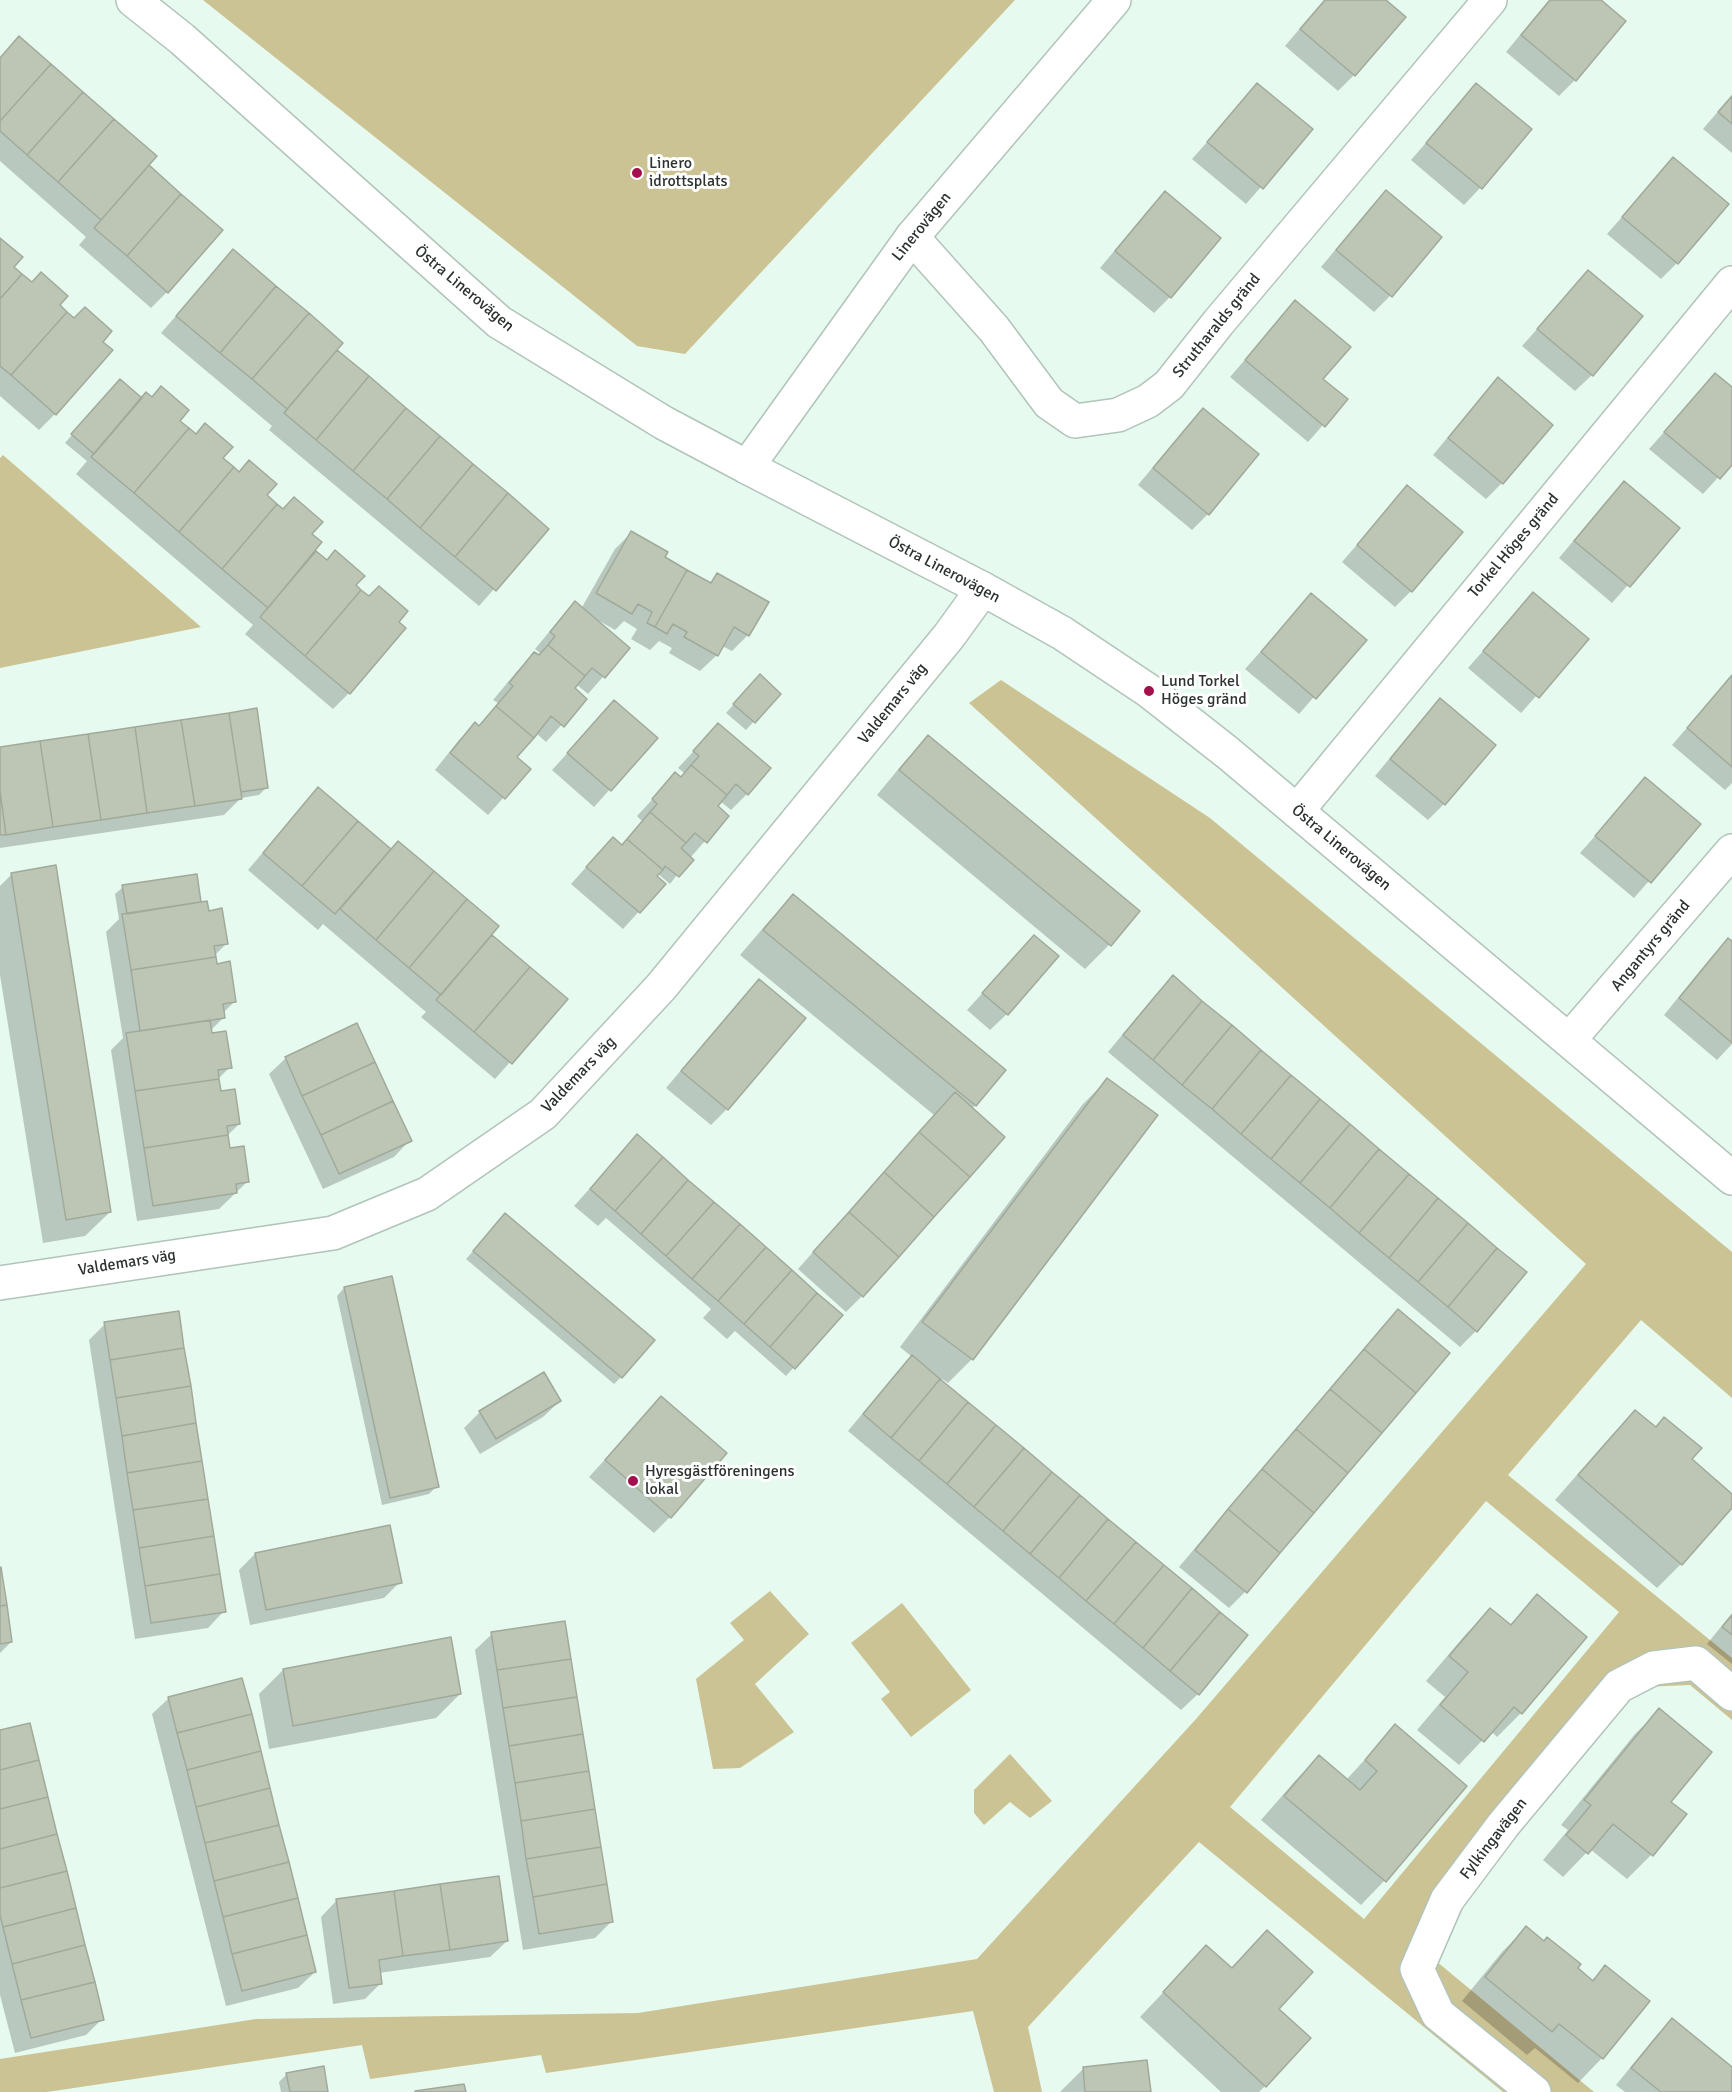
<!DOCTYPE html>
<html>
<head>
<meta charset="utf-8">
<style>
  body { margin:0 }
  canvas { display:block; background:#e6faef }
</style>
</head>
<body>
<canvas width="1732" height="2092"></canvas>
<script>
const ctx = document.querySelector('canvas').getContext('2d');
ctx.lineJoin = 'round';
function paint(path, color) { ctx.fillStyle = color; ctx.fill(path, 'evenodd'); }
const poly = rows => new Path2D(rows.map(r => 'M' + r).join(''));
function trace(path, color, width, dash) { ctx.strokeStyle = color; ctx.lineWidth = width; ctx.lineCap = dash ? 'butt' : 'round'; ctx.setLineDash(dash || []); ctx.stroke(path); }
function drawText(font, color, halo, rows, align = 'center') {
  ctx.font = font + ' Signika,sans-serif'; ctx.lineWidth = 6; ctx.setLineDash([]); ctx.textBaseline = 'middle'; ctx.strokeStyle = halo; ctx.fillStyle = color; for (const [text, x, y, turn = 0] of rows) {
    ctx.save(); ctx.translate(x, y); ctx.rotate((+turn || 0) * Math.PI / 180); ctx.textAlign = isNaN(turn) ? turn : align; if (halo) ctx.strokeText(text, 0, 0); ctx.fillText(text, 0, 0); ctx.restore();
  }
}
paint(poly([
  [203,0,1015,0,685,354,637,346],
  [3,455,201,627,0,668,0,458],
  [1001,680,1210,818,1732,1252,1732,1398,1641,1320,1508,1475,1732,1658,1732,1720,1690,1685,1641,1687,1465,1892,1436,1961,1594,2092,1503,2092,1199,1842,1028,2027,1042,2092,994,2092,973,2011,546,2073,541,2055,370,2079,362,2045,47,2092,0,2092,0,2059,256,2019,638,2013,977,1959,1196,1719,1586,1264,969,703],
  [1486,1501,1619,1612,1364,1919,1230,1807],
  [770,1591,809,1634,755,1684,794,1732,740,1768,713,1769,696,1679,744,1640,730,1623],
  [902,1603,971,1690,911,1737,881,1699,890,1692,851,1643],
  [1010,1754,1052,1801,1030,1818,1010,1802,984,1825,974,1813,974,1790]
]), '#ccc394');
paint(poly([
  [1324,0,1384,0,1354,75,1338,91,1285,46],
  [1549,0,1599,0,1575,80,1559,96,1506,52],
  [19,38,147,166,167,292,151,308,79,245,86,237,0,161,0,58],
  [1258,85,1311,130,1246,204,1192,159],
  [1476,85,1529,129,1480,188,1464,205,1411,160],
  [1732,95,1732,153,1703,129],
  [1673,159,1677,263,1661,279,1607,234],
  [1386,192,1390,296,1374,312,1321,267,1370,208],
  [1165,193,1219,238,1170,297,1154,313,1100,268,1149,209],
  [0,240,12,267,58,305,55,414,39,430,0,396],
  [233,251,335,350,547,529,479,606,269,430,272,426,161,333],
  [1588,272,1641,316,1592,375,1575,391,1522,346],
  [1295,302,1321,379,1346,399,1308,442,1230,377],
  [1715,375,1732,389,1732,462,1703,494,1649,449],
  [1498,379,1502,483,1486,499,1433,455,1482,396],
  [112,388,142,399,151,398,161,388,178,421,310,535,314,551,354,585,349,693,333,709,245,634,253,625,76,474,87,461,65,443],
  [1203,410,1208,514,1192,530,1138,485,1187,426],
  [1624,483,1678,528,1612,603,1559,558,1608,499],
  [1407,487,1411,591,1395,607,1342,562],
  [631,533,662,557,709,584,718,575,748,635,732,651,722,646,717,655,700,671,669,653,672,648,659,641,650,650,631,639,637,629,624,621,615,630,596,619,596,620,628,648,588,694,576,684,573,688,585,699,546,742,536,733,515,758,529,769,488,815,435,770,459,740,475,724,478,727,498,703,493,700,518,670,535,654,537,656,540,653,535,649,559,620,576,604,581,609,615,549],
  [1533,594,1587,639,1521,713,1468,668],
  [1311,595,1364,640,1299,714,1245,669],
  [1732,676,1732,783,1725,790,1672,745],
  [752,684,779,694,746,730,726,713],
  [1440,700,1444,804,1428,820,1375,776,1424,717],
  [614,702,656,738,594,807,552,770],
  [255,710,267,787,259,795,241,798,224,815,0,848,0,749],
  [718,725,747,794,731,810,720,801,716,806,727,816,690,858,670,884,657,873,655,876,664,884,623,929,571,884,597,855,621,847,642,821,637,816,676,774,680,778,684,773,678,768],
  [929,737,1137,912,1109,945,1085,969,877,795,905,761],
  [1646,779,1699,824,1634,898,1580,853],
  [318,790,566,999,495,1079,421,1017,426,1012,323,924,318,930,248,870,302,806],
  [12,874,110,1212,85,1236,43,1243,0,975,0,886],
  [123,887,200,903,226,944,214,956,216,966,235,1001,223,1013,224,1017,210,1031,230,1067,218,1079,220,1093,239,1124,227,1136,229,1149,247,1182,219,1209,137,1221,111,1050,123,1038,106,932,119,919,115,894],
  [794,897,975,1105,862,1296,846,1312,798,1269,934,1115,740,955,769,921],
  [1034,937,1007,1014,990,1030,967,1010],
  [1729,940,1732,943,1732,1044,1717,1060,1664,1015,1712,956],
  [1173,977,1476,1331,1460,1347,1108,1052,1156,994],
  [759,981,803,1018,727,1109,711,1125,666,1088,743,997],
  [286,1058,410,1140,394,1157,323,1189,269,1074],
  [1107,1080,1156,1116,972,1359,948,1383,942,1379,941,1381,1198,1694,1181,1710,848,1431,896,1373,912,1357,900,1347,1083,1104],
  [637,1136,841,1315,786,1376,735,1331,727,1339,703,1318,711,1309,606,1218,598,1226,574,1206],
  [498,1223,621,1377,614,1384,466,1259],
  [344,1288,437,1486,429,1494,382,1505,337,1296],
  [1398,1311,1448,1353,1245,1592,1229,1608,1179,1567,1382,1327],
  [105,1324,224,1611,208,1628,135,1639,89,1340],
  [661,1398,670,1517,654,1533,589,1477],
  [560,1401,543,1417,480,1454,464,1428,480,1412],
  [1635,1412,1732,1496,1732,1506,1681,1564,1657,1588,1555,1500,1611,1436],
  [255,1554,400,1582,384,1598,250,1625,239,1570],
  [0,1573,11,1642,0,1653],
  [1537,1597,1521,1713,1497,1737,1491,1731,1459,1765,1417,1730,1445,1697,1426,1681,1466,1634,1490,1610,1509,1626],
  [1732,1613,1732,1664,1707,1644],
  [492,1634,611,1922,595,1938,523,1950,475,1650],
  [283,1670,460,1694,436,1718,269,1749,259,1694],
  [169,1698,315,1972,298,1988,226,2006,152,1714],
  [1660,1710,1669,1802,1685,1814,1651,1855,1627,1879,1590,1849,1563,1877,1543,1860,1568,1830,1561,1825,1635,1734],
  [1395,1727,1385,1880,1361,1905,1261,1820,1295,1781,1319,1757,1346,1780],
  [0,1732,102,2019,86,2035,15,2053,0,1995],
  [337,1900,507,1941,490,1957,379,1973,381,1983,365,1999,333,2004,321,1917],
  [1526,1928,1591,1981,1605,1967,1648,2001,1602,2058,1578,2083,1535,2048,1527,2055,1462,2001,1502,1952],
  [1267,1932,1265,2086,1259,2092,1221,2092,1140,2017,1206,1947,1230,1969],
  [1672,2020,1732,2069,1732,2092,1625,2092,1616,2085,1656,2036],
  [1083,2069,1149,2092,1060,2092],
  [287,2074,327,2092,281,2092,279,2082]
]), '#0003');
const building = poly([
  [1325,0,1386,0,1406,17,1355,76,1300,29,1325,0],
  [1550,0,1601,0,1626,21,1576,81,1521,35,1550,0],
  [19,36,51,64,0,121,0,58,19,36],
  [51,64,83,92,27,155,0,131,0,121,51,64],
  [1257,83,1313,129,1263,189,1207,142,1257,83],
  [1476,83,1532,129,1482,189,1426,143,1476,83],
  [83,92,114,119,58,182,27,155,83,92],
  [1732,96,1732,124,1718,112,1732,96],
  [114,119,157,156,101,220,58,182,114,119],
  [1673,157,1729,204,1678,264,1622,217,1673,157],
  [149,165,181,194,127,256,94,228,149,165],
  [1386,190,1442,237,1392,297,1336,250,1386,190],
  [1165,191,1221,238,1171,298,1115,251,1165,191],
  [181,194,223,230,168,293,127,256,181,194],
  [0,238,23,257,14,267,22,274,0,299,0,238],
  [233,249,276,286,220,353,176,316,233,249],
  [1588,270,1643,316,1593,376,1537,329,1588,270],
  [41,272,68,296,60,305,67,312,11,375,0,366,0,299,22,274,32,282,41,272],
  [276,286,309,313,252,379,220,353,276,286],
  [1295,300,1351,347,1323,379,1348,399,1325,427,1245,360,1295,300],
  [85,307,112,331,103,342,113,350,56,415,11,375,67,312,74,318,85,307],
  [309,313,343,343,287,409,252,379,309,313],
  [337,350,369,376,316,440,284,413,337,350],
  [1715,373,1732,387,1732,465,1720,479,1664,432,1715,373],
  [369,376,406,408,353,471,316,440,369,376],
  [1498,377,1553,425,1503,484,1448,438,1498,377],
  [120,379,142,398,94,454,71,434,120,379],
  [161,386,189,410,180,421,189,428,134,493,91,457,146,392,152,397,161,386],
  [406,408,440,436,387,499,353,471,406,408],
  [1203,408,1259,454,1209,515,1153,468,1203,408],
  [205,423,233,447,223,458,234,467,179,532,134,493,189,428,196,434,205,423],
  [440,436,473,464,420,528,387,499,440,436],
  [249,460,277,484,267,495,277,504,222,569,179,532,234,467,239,472,249,460],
  [473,464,508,493,455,557,420,528,473,464],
  [1624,481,1680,528,1630,587,1574,541,1624,481],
  [1407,485,1463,532,1412,592,1357,545,1407,485],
  [508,493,549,529,496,591,455,557,508,493],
  [294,497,323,522,312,534,322,542,268,608,222,569,277,504,283,509,294,497],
  [631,531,668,552,665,557,687,570,655,627,647,623,652,612,638,604,632,614,596,593,631,531],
  [335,550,365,576,356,585,361,590,305,656,260,617,316,551,327,560,335,550],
  [687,570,711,583,717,573,769,602,749,636,734,627,718,656,684,637,687,632,673,624,667,634,655,627,687,570],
  [379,586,408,611,399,622,406,628,350,694,305,656,361,590,369,596,379,586],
  [1533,592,1589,639,1539,698,1483,651,1533,592],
  [1311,593,1367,640,1316,699,1261,652,1311,593],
  [575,601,630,648,605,678,592,668,585,676,548,645,555,636,550,632,575,601],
  [548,645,585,676,575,688,587,699,564,727,551,716,534,738,496,706,513,686,509,683,534,652,539,655,548,645],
  [760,674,781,694,755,723,733,704,760,674],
  [1732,675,1732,767,1687,728,1732,675],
  [1440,698,1496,745,1445,805,1390,759,1440,698],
  [614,700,658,738,611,791,567,753,614,700],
  [496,706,534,738,517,757,531,769,505,799,450,753,475,722,479,726,496,706],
  [257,708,268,788,241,792,229,713,257,708],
  [229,713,242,799,195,806,181,720,229,713],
  [181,720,195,806,147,813,135,727,181,720],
  [718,723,771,768,748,795,736,784,727,795,691,765,699,756,693,751,718,723],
  [135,727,147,813,101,820,88,734,135,727],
  [88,734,101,820,53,827,40,741,88,734],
  [928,735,1140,911,1111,946,899,770,928,735],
  [40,741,53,827,6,835,0,791,0,747,40,741],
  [691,765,727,795,718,806,729,816,707,843,695,833,686,843,650,812,657,804,652,799,675,772,681,777,691,765],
  [1645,777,1701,824,1651,883,1595,836,1645,777],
  [318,787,358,821,302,886,263,853,318,787],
  [0,791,6,835,0,835,0,791],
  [650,812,686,843,681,848,694,860,679,877,665,866,663,870,627,839,650,812],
  [358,821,391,849,335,914,302,886,358,821],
  [613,837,622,845,627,839,663,870,657,876,666,884,640,913,586,867,613,837],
  [398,841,434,871,376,940,340,909,398,841],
  [56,865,111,1212,66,1220,11,873,56,865],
  [434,871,467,899,409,968,376,940,434,871],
  [197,874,201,902,127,914,122,885,197,874],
  [793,894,1006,1070,976,1106,763,930,793,894],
  [467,899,499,926,441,995,409,968,467,899],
  [207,901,209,911,222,908,228,944,214,946,216,957,131,970,122,914,207,901],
  [492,935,530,967,474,1032,436,1000,492,935],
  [1034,935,1059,956,1008,1015,982,993,1034,935],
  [1728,938,1732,941,1732,1043,1679,998,1728,938],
  [216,957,217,964,230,961,236,1002,223,1004,225,1018,140,1031,131,970,216,957],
  [530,967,568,999,512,1064,474,1032,530,967],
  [1173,975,1202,1001,1153,1060,1123,1035,1173,975],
  [759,979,806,1018,728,1110,681,1071,759,979],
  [1202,1001,1232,1025,1182,1085,1153,1060,1202,1001],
  [210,1020,212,1033,226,1031,232,1068,218,1070,219,1079,135,1091,126,1033,210,1020],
  [357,1023,375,1062,302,1096,285,1057,357,1023],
  [1232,1025,1261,1050,1212,1109,1182,1085,1232,1025],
  [1261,1050,1291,1075,1241,1134,1212,1109,1261,1050],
  [375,1062,393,1101,321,1135,302,1096,375,1062],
  [1291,1075,1320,1099,1271,1159,1241,1134,1291,1075],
  [1107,1078,1158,1115,973,1360,922,1322,1107,1078],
  [219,1079,221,1091,235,1089,240,1124,227,1126,228,1135,144,1148,135,1091,219,1079],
  [955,1092,1005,1137,970,1177,919,1132,955,1092],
  [1320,1099,1350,1124,1300,1183,1271,1159,1320,1099],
  [393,1101,412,1141,339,1174,321,1135,393,1101],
  [1350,1124,1379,1149,1330,1208,1300,1183,1350,1124],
  [919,1132,970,1177,934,1217,884,1172,919,1132],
  [637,1134,663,1157,615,1211,590,1189,637,1134],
  [228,1135,230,1148,244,1146,249,1182,236,1184,237,1193,153,1206,144,1148,228,1135],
  [1379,1149,1409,1174,1359,1233,1330,1208,1379,1149],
  [663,1157,688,1180,641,1234,615,1211,663,1157],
  [884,1172,934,1217,899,1257,849,1212,884,1172],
  [1409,1174,1438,1198,1389,1258,1359,1233,1409,1174],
  [688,1180,714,1202,666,1256,641,1234,688,1180],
  [1438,1198,1468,1223,1418,1282,1389,1258,1438,1198],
  [714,1202,740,1224,692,1279,666,1256,714,1202],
  [849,1212,899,1257,863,1297,813,1252,849,1212],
  [505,1213,655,1340,622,1378,473,1251,505,1213],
  [1468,1223,1497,1248,1448,1307,1418,1282,1468,1223],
  [740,1224,766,1247,718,1301,692,1279,740,1224],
  [766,1247,792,1270,744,1324,718,1301,766,1247],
  [1497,1248,1527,1272,1477,1332,1448,1307,1497,1248],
  [792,1270,817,1293,770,1347,744,1324,792,1270],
  [392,1276,439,1487,390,1498,344,1287,392,1276],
  [817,1293,843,1315,795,1369,770,1347,817,1293],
  [1398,1309,1450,1353,1416,1393,1364,1349,1398,1309],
  [179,1311,184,1348,110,1360,104,1322,179,1311],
  [184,1348,191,1386,116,1398,110,1360,184,1348],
  [1364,1349,1416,1393,1382,1433,1330,1389,1364,1349],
  [912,1355,940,1379,891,1438,863,1414,912,1355],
  [544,1372,561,1401,496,1439,479,1411,544,1372],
  [940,1379,968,1402,919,1461,891,1438,940,1379],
  [191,1386,196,1423,122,1436,116,1398,191,1386],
  [1330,1389,1382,1433,1348,1473,1296,1429,1330,1389],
  [661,1396,727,1453,671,1518,605,1460,661,1396],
  [968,1402,996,1425,947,1484,919,1461,968,1402],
  [1635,1410,1656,1427,1664,1417,1702,1448,1692,1459,1732,1494,1732,1508,1682,1565,1578,1475,1635,1410],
  [196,1423,202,1461,127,1473,122,1436,196,1423],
  [996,1425,1024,1448,974,1507,947,1484,996,1425],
  [1296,1429,1348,1473,1314,1513,1262,1469,1296,1429],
  [1024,1448,1052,1472,1003,1531,974,1507,1024,1448],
  [202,1461,208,1499,133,1510,127,1473,202,1461],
  [1262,1469,1314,1513,1280,1553,1228,1509,1262,1469],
  [1052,1472,1080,1495,1030,1554,1003,1531,1052,1472],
  [1080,1495,1108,1519,1059,1578,1030,1554,1080,1495],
  [208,1499,214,1536,139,1548,133,1510,208,1499],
  [1228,1509,1280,1553,1247,1593,1195,1550,1228,1509],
  [1108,1519,1136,1542,1086,1601,1059,1578,1108,1519],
  [390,1525,402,1583,266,1610,255,1553,390,1525],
  [214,1536,220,1574,145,1586,139,1548,214,1536],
  [1136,1542,1164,1565,1114,1624,1086,1601,1136,1542],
  [1164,1565,1192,1588,1143,1648,1114,1624,1164,1565],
  [1,1567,7,1605,0,1606,0,1568,1,1567],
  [220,1574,226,1612,151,1623,145,1586,220,1574],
  [1192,1588,1220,1612,1170,1671,1143,1648,1192,1588],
  [1537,1594,1587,1637,1522,1714,1514,1707,1484,1742,1440,1705,1468,1672,1449,1656,1490,1608,1511,1625,1537,1594],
  [7,1605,12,1642,0,1644,0,1606,7,1605],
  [1220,1612,1248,1635,1199,1695,1170,1671,1220,1612],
  [1732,1615,1732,1635,1722,1627,1732,1615],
  [565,1621,571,1659,497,1670,491,1632,565,1621],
  [451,1637,461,1694,293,1726,283,1669,451,1637],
  [571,1659,577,1697,503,1708,497,1670,571,1659],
  [242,1678,252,1714,177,1733,168,1697,242,1678],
  [577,1697,583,1734,509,1746,503,1708,577,1697],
  [1659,1708,1712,1752,1671,1802,1687,1814,1653,1856,1613,1824,1588,1854,1566,1835,1591,1805,1584,1800,1659,1708],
  [252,1714,261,1751,187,1770,177,1733,252,1714],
  [30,1723,39,1760,0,1770,0,1730,30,1723],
  [1395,1724,1467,1786,1386,1882,1284,1796,1319,1755,1360,1790,1377,1771,1365,1760,1395,1724],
  [583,1734,589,1771,515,1783,509,1746,583,1734],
  [261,1751,270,1788,196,1807,187,1770,261,1751],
  [39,1760,48,1797,0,1809,0,1770,39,1760],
  [589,1771,595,1809,521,1821,515,1783,589,1771],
  [270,1788,279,1825,205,1843,196,1807,270,1788],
  [48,1797,57,1834,0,1849,0,1809,48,1797],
  [595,1809,601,1847,526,1859,521,1821,595,1809],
  [279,1825,289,1862,214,1881,205,1843,279,1825],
  [57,1834,67,1871,0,1888,0,1849,57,1834],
  [601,1847,607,1884,533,1897,526,1859,601,1847],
  [289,1862,298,1898,223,1917,214,1881,289,1862],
  [67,1871,76,1908,3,1927,0,1915,0,1888,67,1871],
  [499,1876,508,1941,450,1950,440,1884,499,1876],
  [440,1884,450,1950,403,1956,394,1891,440,1884],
  [607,1884,613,1922,539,1934,533,1897,607,1884],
  [394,1891,403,1956,379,1960,382,1984,349,1988,336,1899,394,1891],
  [298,1898,307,1935,232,1954,223,1917,298,1898],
  [76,1908,85,1945,12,1964,3,1927,76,1908],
  [1526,1926,1544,1941,1547,1937,1581,1964,1578,1968,1593,1981,1605,1965,1650,2001,1603,2059,1559,2024,1552,2032,1485,1977,1526,1926],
  [1267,1930,1313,1972,1279,2009,1311,2038,1266,2087,1163,1992,1206,1945,1232,1968,1267,1930],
  [307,1935,316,1972,242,1991,232,1954,307,1935],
  [85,1945,95,1982,21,2000,12,1964,85,1945],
  [95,1982,104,2020,31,2038,21,2000,95,1982],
  [1672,2018,1732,2067,1732,2092,1661,2092,1631,2068,1672,2018],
  [1147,2060,1151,2092,1085,2092,1083,2067,1147,2060],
  [324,2066,328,2092,290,2092,286,2073,324,2066],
  [464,2084,466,2092,416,2092,415,2091,464,2084]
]);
paint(building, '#bdc6b5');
trace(building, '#a1aa9a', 1.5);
const minor = poly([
  [133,0,182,39,499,322,664,423,747,467],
  [912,237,994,329,1049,403,1075,421,1118,415,1148,401,1169,385,1218,323,1490,0],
  [1297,811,1732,283],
  [1569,1040,1732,851],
  [0,1283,333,1233,427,1194,543,1114,661,987,949,636,983,589],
  [1534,2092,1438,2014,1417,1969,1447,1900,1504,1824,1619,1686,1654,1668,1696,1663,1732,1694]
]);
const tertiary = poly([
  [1114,0,912,237,747,467,983,589,1062,633,1149,691,1228,753,1732,1178]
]);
trace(minor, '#b1c4ba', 36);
trace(tertiary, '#b1c4ba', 36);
trace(minor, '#fff', 33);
trace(tertiary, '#fff', 33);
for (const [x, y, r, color] of [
  [637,173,6,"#a40f4e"],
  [1149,691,6,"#a40f4e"],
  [633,1481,6,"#a40f4e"]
]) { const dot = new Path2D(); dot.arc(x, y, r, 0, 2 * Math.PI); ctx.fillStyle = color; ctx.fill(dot); trace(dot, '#fff', 2); }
drawText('16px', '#2c332f', '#fff', [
  ["Linero",649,164],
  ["idrottsplats",649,182],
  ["Lund Torkel",1161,682],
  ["Höges gränd",1161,700],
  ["Hyresgästföreningens",645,1472],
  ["lokal",645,1490]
], 'left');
drawText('16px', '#2c332f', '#fff', [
  ["Linerovägen",922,227,-51],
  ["Östra Linerovägen",464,289,40],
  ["Strutharalds gränd",1217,326,-51],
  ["Torkel Höges gränd",1514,546,-50],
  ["Östra Linerovägen",944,570,28],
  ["Valdemars väg",893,704,-51],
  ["Östra Linerovägen",1341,848,40],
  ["Angantyrs gränd",1651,946,-50],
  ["Valdemars väg",579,1075,-46],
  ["Valdemars väg",127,1263,-9],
  ["Fylkingavägen",1494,1839,-52]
]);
</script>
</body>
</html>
